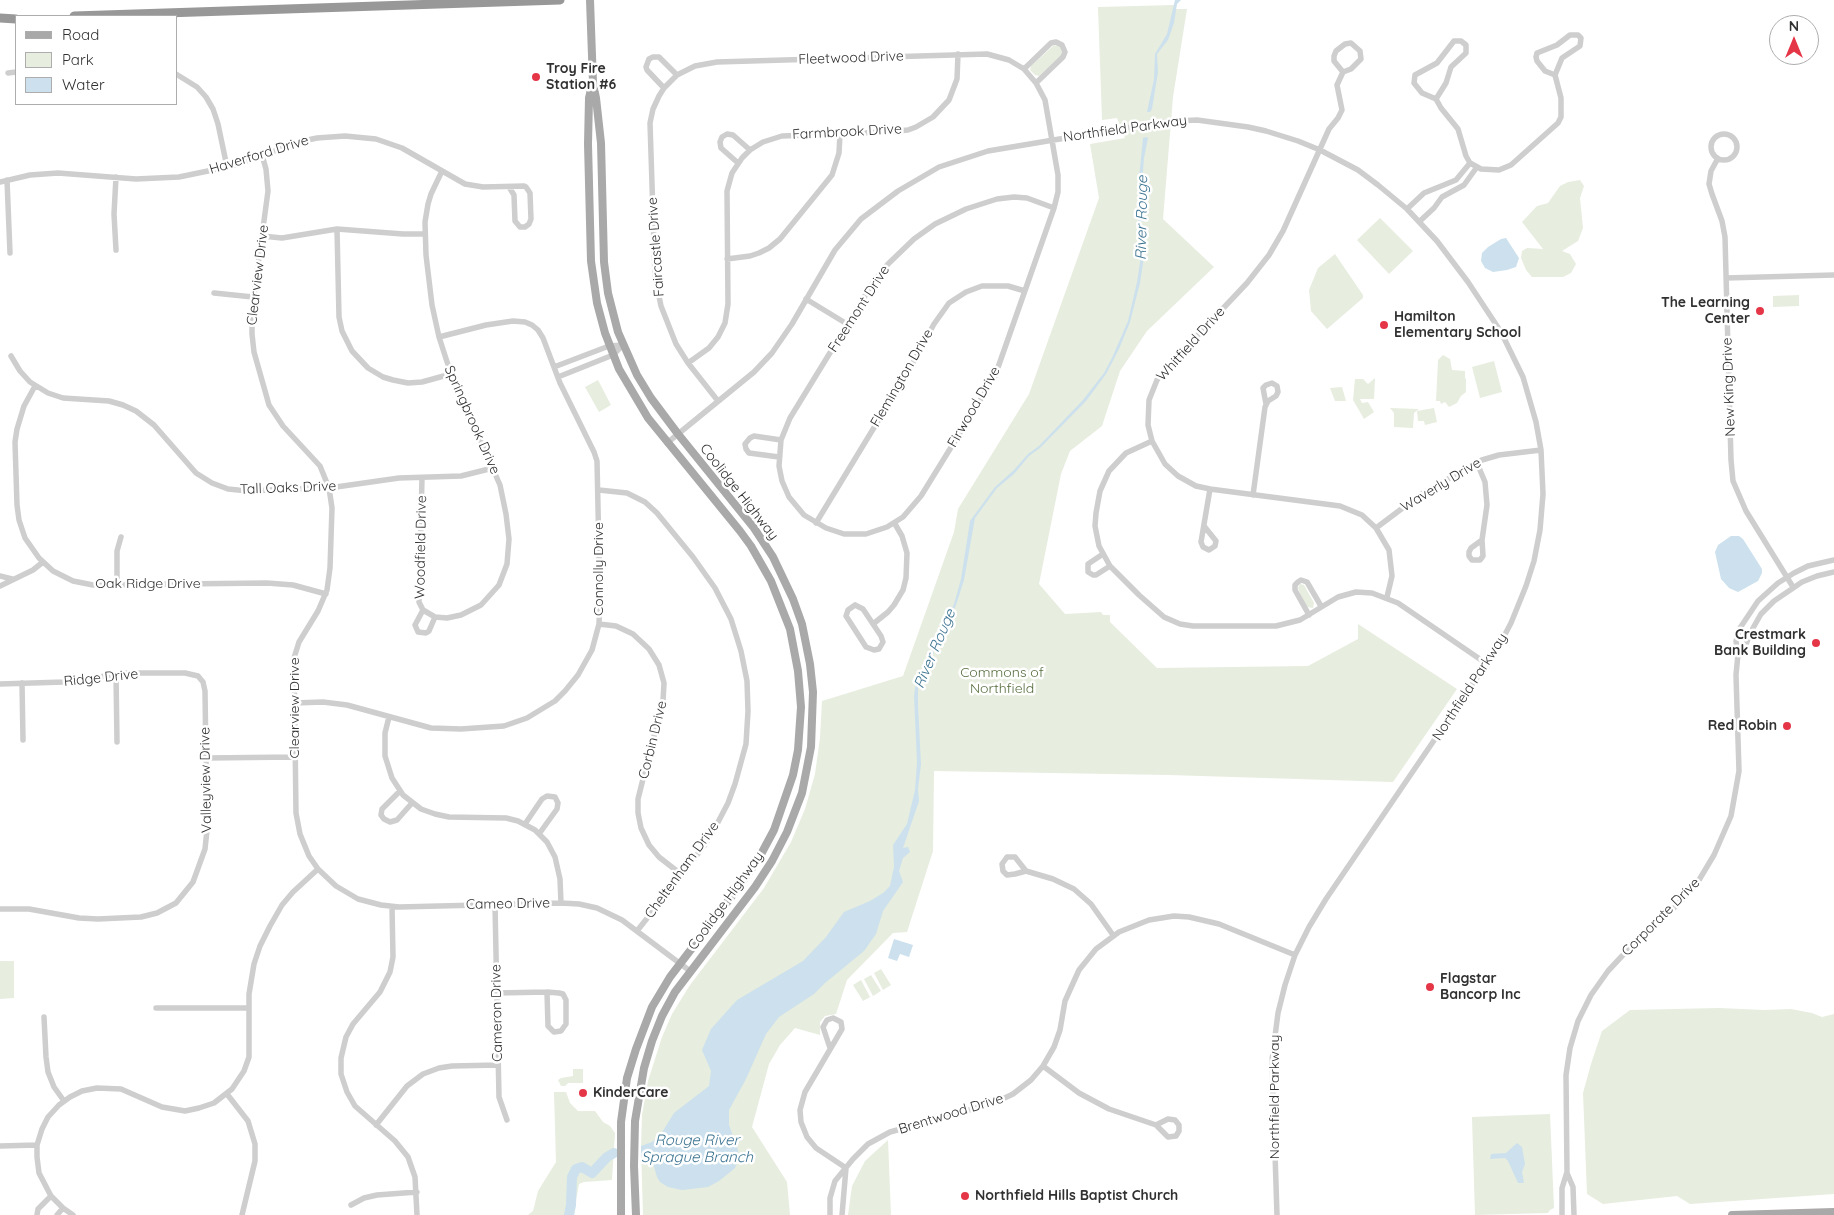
<!DOCTYPE html>
<html>
<head>
<meta charset="utf-8">
<style>
  body { margin:0 }
  #map { position:relative; width:1834px; height:1215px; overflow:hidden; background:#fff; font-family:Quicksand,sans-serif }
  canvas { display:block }
  .legend { position:absolute; left:15px; top:15px; width:162px; height:90px; box-sizing:border-box; background:#fff; border:1px solid #adadad; margin:0; padding:6px 9px; list-style:none; font-size:15px; color:#313131 }
  .legend li { display:flex; align-items:center; gap:10px; height:25px }
  .legend b { width:25px; border:1px solid #adadad }
  .north { position:absolute; left:1769px; top:15px; width:50px; height:50px; box-sizing:border-box; background:#fff; border:1px solid #adadad; border-radius:50%; rotate:0deg; font-size:14px; font-weight:700; line-height:20px; text-align:center; color:#313131 }
  .north::after { content:''; display:block; margin:auto; width:18px; height:22px; background:#e53648; clip-path:polygon(50% 0,100% 100%,50% 72%,0 100%) }
</style>
</head>
<body>
<div id="map">
<canvas width="1834" height="1215"></canvas>
<ul class="legend">
<li><b style="height:6px;background:#a9a9a9"></b>Road</li>
<li><b style="height:14px;background:#e7eddf"></b>Park</li>
<li><b style="height:14px;background:#cce1ed"></b>Water</li>
</ul>
<div class="north">N</div>
</div>
<script>
const ctx = document.querySelector('canvas').getContext('2d');
ctx.lineJoin = 'round';
function paint(path, color) { ctx.fillStyle = color; ctx.fill(path, 'evenodd'); }
const poly = rows => new Path2D(rows.map(r => 'M' + r).join(''));
function trace(path, color, width, dash) { ctx.strokeStyle = color; ctx.lineWidth = width; ctx.lineCap = dash ? 'butt' : 'round'; ctx.setLineDash(dash || []); ctx.stroke(path); }
function drawText(font, color, halo, rows, align = 'center') {
  ctx.font = font + ' Quicksand,sans-serif'; ctx.lineWidth = 5; ctx.setLineDash([]); ctx.textBaseline = 'middle'; ctx.strokeStyle = halo; ctx.fillStyle = color; for (const [text, x, y, turn = 0] of rows) {
    ctx.save(); ctx.translate(x, y); ctx.rotate((+turn || 0) * Math.PI / 180); ctx.textAlign = isNaN(turn) ? turn : align; if (halo) ctx.strokeText(text, 0, 0); ctx.fillText(text, 0, 0); ctx.restore();
  }
}
paint(poly([
  [1174,5,1174,9,1187,9,1173,97,1163,219,1214,267,1147,331,1120,371,1102,426,1070,451,1061,474,1039,584,1065,614,1101,612,1103,615,1110,615,1110,622,1157,668,1308,666,1358,639,1358,624,1457,689,1393,782,1169,775,934,771,933,851,907,932,893,933,847,980,836,1014,825,1016,820,1022,820,1035,795,1028,780,1045,769,1064,752,1127,787,1182,790,1215,643,1215,641,1148,642,1115,648,1081,662,1037,672,1014,690,985,764,888,791,842,805,809,815,774,820,738,822,701,903,676,954,532,958,509,1029,394,1099,198,1090,144,1125,138,1117,118,1102,120,1098,7],
  [1057,45,1061,47,1062,52,1061,56,1039,76,1035,75,1030,70,1031,66,1053,46],
  [1580,180,1584,186,1580,198,1583,228,1578,241,1562,251,1570,254,1576,264,1571,273,1563,277,1532,277,1526,270,1521,258,1522,251,1527,248,1543,249,1522,222,1537,206,1548,203,1560,186,1568,182],
  [1380,218,1413,251,1389,274,1357,240],
  [1335,254,1363,295,1363,298,1327,329,1311,311,1309,290,1318,268],
  [1799,295,1799,306,1773,307,1773,296],
  [1443,355,1450,359,1452,370,1465,371,1465,378,1466,379,1466,392,1461,396,1457,403,1449,407,1445,402,1441,404,1440,401,1436,401,1438,360],
  [1494,361,1502,392,1480,398,1472,367],
  [1375,378,1374,399,1360,399,1362,403,1368,402,1374,412,1364,419,1353,400,1355,379,1363,379,1368,384],
  [598,380,611,405,599,412,585,387],
  [1342,387,1346,401,1335,401,1330,388],
  [1390,408,1419,409,1414,413,1413,428,1394,427,1394,413],
  [1434,408,1437,422,1425,425,1424,421,1418,421,1417,411],
  [1300,584,1304,585,1314,603,1313,608,1307,607,1301,596,1298,588],
  [0,961,14,961,14,998,0,999],
  [881,969,891,985,883,990,874,973],
  [871,975,881,991,873,996,864,979],
  [861,980,870,997,863,1001,853,985],
  [1719,1008,1764,1010,1791,1009,1812,1013,1822,1017,1834,1014,1834,1194,1690,1204,1677,1196,1603,1204,1587,1194,1583,1093,1591,1064,1602,1031,1630,1010],
  [573,1069,583,1069,583,1083,568,1083,565,1086,561,1086,558,1080,561,1078,573,1076],
  [554,1092,566,1092,570,1103,578,1111,595,1111,603,1122,610,1126,615,1133,612,1180,584,1182,579,1184,573,1215,528,1215,533,1211,538,1191,556,1162],
  [1550,1114,1554,1208,1550,1210,1548,1213,1475,1215,1472,1117],
  [888,1140,891,1215,848,1215,852,1186,865,1161]
]), '#e7eddf');
paint(poly([
  [1175,0,1181,0,1177,4,1174,23,1168,40,1157,54,1158,72,1152,109,1150,112,1147,112,1154,79,1155,54,1167,34],
  [1146,137,1148,138,1144,158,1140,211,1145,250,1140,283,1130,322,1119,349,1106,374,1086,401,1040,448,1029,456,1014,474,997,488,975,518,964,580,956,605,921,680,918,689,918,705,921,764,918,789,919,801,903,848,908,847,910,852,903,858,899,871,903,882,883,911,876,934,864,951,825,983,814,994,779,1017,766,1034,746,1079,729,1110,729,1125,738,1150,739,1158,735,1168,719,1181,708,1187,682,1190,668,1187,660,1182,657,1177,652,1160,641,1156,641,1146,652,1142,661,1134,674,1113,709,1086,711,1071,702,1050,711,1029,737,1000,803,961,826,937,844,912,870,901,883,893,890,886,894,867,893,845,907,824,915,790,917,762,914,696,915,688,926,662,954,604,961,579,970,521,995,487,1014,470,1028,454,1039,446,1083,400,1104,373,1112,358,1128,321,1137,282,1142,250,1138,225,1138,188,1143,138],
  [1506,238,1519,258,1516,267,1507,270,1493,272,1485,268,1481,261,1482,253,1488,247,1501,239],
  [1731,536,1739,536,1743,539,1762,569,1762,573,1758,581,1738,592,1729,588,1721,579,1715,552,1718,545],
  [894,939,913,945,909,957,900,954,897,961,888,958],
  [1517,1143,1522,1147,1525,1164,1522,1172,1524,1183,1518,1183,1508,1161,1505,1158,1490,1159,1491,1154,1506,1153]
]), '#cce1ed');
trace(poly([
  [569,1215,571,1205,572,1177,576,1169,582,1167,592,1173,607,1157,614,1153]
]), '#cce1ed', 10);
trace(poly([
  [1024,69,1051,43,1056,42,1062,45,1065,52,1063,57,1036,83],
  [1343,72,1334,61,1334,56,1336,51,1345,44,1351,43,1360,51,1361,59,1351,69,1343,72,1337,85,1342,110,1338,118,1329,129,1283,231,1269,255,1247,283,1163,372,1157,380,1149,400,1148,425,1152,441,1165,464,1178,476,1196,486,1210,489,1340,506,1362,515,1376,528,1389,550,1392,576,1387,597],
  [8,73,16,72],
  [176,74,197,87,206,97,213,109,218,124,227,167],
  [664,88,647,70,646,67,649,59,653,57,659,57,677,75],
  [1436,99,1446,83,1451,67,1466,53,1466,45,1461,41,1454,41,1437,63,1415,75,1414,83,1422,93,1436,99,1441,108,1458,129,1466,156,1470,163,1481,169,1499,170,1511,165,1558,123,1561,117,1561,98,1555,75,1562,58,1580,46,1581,38,1578,35,1570,35,1557,45,1537,53,1536,57,1537,61,1545,71,1555,75],
  '1711 147a13 13 0 1 1 26 0a13 13 0 1 1-26 0Z',
  [262,155,266,169,268,191,252,310,252,334,254,352,269,405,283,426,320,466,329,488,332,508,330,568,327,590,318,611,299,642,294,658,296,813,300,834,309,856,318,869,336,886,358,899,381,905,399,907,561,903,579,904,597,908,622,920,690,971],
  [1717,160,1711,171,1709,184,1712,194,1722,221,1725,237,1731,460,1733,481,1746,511,1793,587],
  [738,163,721,148,720,142,722,137,727,134,733,135,750,150],
  [7,180,10,253],
  [0,182,30,175,58,173,136,179,179,177,232,166,303,141,317,138,345,136,376,139,402,148,465,184,483,187,524,186,526,187,530,193,531,219,529,224,525,227,520,227,515,221,514,195,509,187],
  [1407,209,1424,193,1456,180,1470,163],
  [1420,221,1434,208,1442,197,1464,185,1477,167],
  [337,229,339,317,342,331,352,351,368,368,383,377,393,380,408,383,422,382,451,374],
  [262,236,282,238,337,229,403,234,425,234],
  [116,250,114,214,116,177],
  [727,259,750,256,759,253,769,248,780,239,832,175,839,153,840,134],
  [1726,278,1834,275],
  [214,293,253,297],
  [806,299,847,324],
  [11,356,20,371,30,382,48,393,63,398,109,401,123,405,136,411,154,425,196,473,212,483,228,489,248,491,336,487,399,478,461,476,493,468],
  [688,363,709,348,718,337,725,323,728,304,727,191,732,173,742,158,750,150,763,142,782,136,887,132,908,130,916,127,933,117,949,100,957,79,958,54],
  [554,367,609,346,623,345],
  [558,377,613,355,623,345],
  [35,386,24,406,17,429,15,442,17,505,19,520,25,538,39,558,53,571,73,581,93,585,267,583,293,585,326,594],
  [718,401,688,363,676,344,661,306,655,276,650,123,653,109,659,96,664,88,677,75,695,66,717,62,987,54,1009,60,1024,69,1036,83,1045,100,1058,175,1058,192,1054,208,995,376,921,496,903,517,887,527,866,534,844,534,826,528,804,515,789,497,782,481,779,466,781,440,790,418,874,281,888,264,914,239,935,224,966,209,997,199,1014,197,1027,198,1054,208],
  [1152,441,1126,453,1109,471,1100,491,1096,513,1095,526,1099,546,1110,566,1139,595,1164,617,1180,624,1193,626,1276,626,1300,620,1338,597,1356,592,1372,593,1398,603,1487,664],
  [667,443,754,372,772,353,792,324,835,250,861,219,898,191,939,167,988,151,1161,122,1197,120,1248,127,1266,131,1298,141,1320,150,1358,170,1378,185,1407,209,1437,241,1468,282,1501,332,1523,377,1536,422,1541,450,1543,494,1540,530,1534,561,1526,586,1511,623,1501,642,1326,899,1309,927,1295,955,1285,985,1278,1013,1272,1060,1277,1215],
  [779,457,749,453,746,449,745,444,750,438,754,436,781,440],
  [1477,463,1485,482,1487,505,1482,540,1471,548,1469,552,1469,556,1472,560,1480,560,1483,556,1482,540],
  [422,478,419,602,423,610,435,617,447,618,461,615,481,605,499,585,507,564,509,539,506,514,500,485,451,374,439,337,432,305,426,255,425,222,428,204,431,194,442,171],
  [599,490,627,493,645,502,657,513,693,557,715,588,731,619,741,651,747,681,748,711,746,744,735,784,728,803,716,826,704,846,637,931],
  [1253,495,1265,407,1268,401,1276,396,1278,392,1277,386,1272,383,1266,385,1263,388,1266,404],
  [816,523,909,370,934,324,949,303,966,292,982,286,1008,286,1025,291],
  [1204,526,1216,541,1215,546,1209,550,1203,547,1201,542,1210,489],
  [1376,528,1420,495,1482,460,1499,455,1541,450],
  [1103,554,1088,564,1088,572,1093,575,1096,575,1110,566],
  [0,576,12,579],
  [117,585,117,551,121,537],
  [0,586,33,570,43,562],
  [855,605,863,609,881,636,883,642,879,649,874,650,866,647,848,619,846,616,848,610,855,605],
  [423,610,415,625,418,632,426,633,429,631,435,617],
  [1309,615,1295,590,1295,585,1298,582,1301,580,1307,582,1321,606],
  [599,624,616,626,633,634,649,649,659,665,664,683,663,701,642,783,638,799,638,813,641,828,649,845,659,857,682,875],
  [873,624,888,612,894,605,903,590,906,578,907,553,902,536,895,524],
  [1738,654,1746,644,1753,628,1761,614,1774,601,1802,582,1817,576,1834,572],
  [116,674,117,742],
  [22,683,23,740],
  [0,684,64,682,127,673,185,673,198,676,203,682,205,691,207,830,205,849,193,882,176,903,157,913,141,917,98,919,79,918,29,909,0,909],
  [294,703,323,702,347,705,431,728,461,729,504,726,527,718,555,701,565,691,578,675,592,650,599,624,600,600,597,461,594,452,560,383,543,338,538,330,532,325,525,322,513,321,486,325,439,337],
  [389,717,385,733,385,756,392,778,403,795,421,809,435,814,449,817,506,818,518,821,535,830,547,842,555,857,560,879,561,903],
  [206,758,295,757],
  [400,791,382,809,381,815,384,819,390,822,397,820,412,803],
  [525,824,542,799,547,796,555,797,558,803,557,809,539,834],
  [1026,871,1015,874,1007,875,1003,871,1002,864,1007,857,1015,857,1026,871,1053,879,1074,889,1091,904,1113,935],
  [495,905,499,1097,507,1120],
  [392,907,393,957,390,972,380,992,353,1024,346,1037,341,1058,341,1074,347,1092,355,1106,395,1141,408,1157,415,1177,417,1215],
  [547,992,559,993,563,994,566,1000,566,1024,561,1031,554,1032,548,1026,547,992],
  [497,993,547,992],
  [156,1008,249,1008],
  [44,1017,46,1057,48,1072,54,1087,64,1101],
  [830,1048,823,1027,827,1020,833,1018,841,1022,842,1029,805,1092,800,1110,801,1122,807,1137,816,1148,846,1168],
  [1043,1066,1079,1093,1109,1109,1156,1125,1168,1137,1176,1136,1179,1131,1179,1125,1175,1120,1168,1119,1156,1125],
  [227,1094,248,1121,255,1144,255,1161,242,1215],
  [376,1125,407,1086,423,1074,439,1068,452,1066,498,1065],
  [0,1146,37,1145],
  [1567,1173,1573,1187,1574,1215],
  [351,1205,364,1198,377,1195,417,1192],
  [37,1215,38,1209,51,1196],
  [57,1215,63,1208],
  [73,1215,63,1208,51,1196,39,1173,37,1157,37,1145,42,1129,48,1117,59,1105,70,1097,82,1091,97,1088,121,1089,162,1107,185,1111,199,1108,214,1103,232,1089,244,1071,249,1057,249,994,254,964,260,946,270,926,282,905,293,892,318,869],
  [830,1215,830,1198,835,1181,853,1159,868,1144,890,1132,994,1103,1013,1094,1031,1080,1043,1066,1054,1047,1060,1030,1065,1001,1079,970,1096,949,1119,932,1149,920,1174,916,1189,917,1219,924,1295,955],
  [842,1215,846,1168],
  [1562,1215,1562,1188,1567,1172,1566,1075,1570,1048,1578,1021,1591,995,1608,971,1622,956,1677,905,1696,885,1714,855,1731,816,1739,771,1736,675,1738,654,1736,641,1740,628,1758,601,1778,583,1794,573,1808,566,1834,560]
]), '#cecece', 5.5);
trace(poly([
  [590,0,593,83,596,98,601,143,604,262,608,293,618,332,637,375,651,398,678,434,754,528,773,557,793,599,802,624,810,664,813,692,811,747,802,793,787,832,772,861,755,887,675,992,662,1016,652,1041,644,1068,635,1121,634,1166,636,1215],
  [592,85,589,98,588,144,591,261,597,303,605,333,619,369,648,418,740,531,751,546,771,581,790,629,798,671,801,707,798,750,793,775,774,830,759,858,741,884,670,977,652,1007,636,1049,627,1078,621,1122,621,1215],
  [1732,1215,1834,1212]
]), '#a9a9a9', 8);
trace(poly([
  [74,16,560,0],
  [0,18,16,19]
]), '#989898', 9);
for (const [x, y, r, color] of [
  [536,77,5,"#e53648"],
  [1760,311,5,"#e53648"],
  [1384,325,5,"#e53648"],
  [1816,643,5,"#e53648"],
  [1787,726,5,"#e53648"],
  [1430,987,5,"#e53648"],
  [583,1093,5,"#e53648"],
  [965,1196,5,"#e53648"]
]) { const dot = new Path2D(); dot.arc(x, y, r, 0, 2 * Math.PI); ctx.fillStyle = color; ctx.fill(dot); trace(dot, '#fff', 2); }
drawText('14px', '#313131', '#fff', [
  ["Fleetwood Drive",851,58,-2],
  ["Northfield Parkway",1125,129,-8],
  ["Farmbrook Drive",847,132,-3],
  ["Haverford Drive",259,155,-17],
  ["Faircastle Drive",656,247,-94],
  ["Clearview Drive",258,275,-83],
  ["Freemont Drive",859,309,-57],
  ["Whitfield Drive",1191,344,-48],
  ["Flemington Drive",902,378,-60],
  ["New King Drive",1729,387,-92],
  ["Firwood Drive",974,407,-60],
  ["Springbrook Drive",472,420,66],
  ["Waverly Drive",1441,485,-31],
  ["Tall Oaks Drive",288,488,-2],
  ["Coolidge Highway",739,492,52],
  ["Woodfield Drive",421,547,-89],
  ["Connolly Drive",599,569,-90],
  ["Oak Ridge Drive",148,584],
  ["Ridge Drive",101,678,-6],
  ["Northfield Parkway",1470,687,-57],
  ["Clearview Drive",295,708,-90],
  ["Corbin Drive",653,740,-76],
  ["Valleyview Drive",206,780,-91],
  ["Cheltenham Drive",682,870,-54],
  ["Coolidge Highway",726,901,-54],
  ["Cameo Drive",508,904,-1],
  ["Corporate Drive",1661,917,-45],
  ["Cameron Drive",497,1013,-91],
  ["Northfield Parkway",1275,1097,-90],
  ["Brentwood Drive",951,1114,-17]
]);
drawText('bold 14px', '#313131', '#fff', [
  ["Troy Fire",546,69],
  ["Station #6",546,85],
  ["The Learning",1750,303,"right"],
  ["Center",1750,319,"right"],
  ["Hamilton",1394,317],
  ["Elementary School",1394,333],
  ["Crestmark",1806,635,"right"],
  ["Bank Building",1806,651,"right"],
  ["Red Robin",1777,726,"right"],
  ["Flagstar",1440,979],
  ["Bancorp Inc",1440,995],
  ["KinderCare",593,1093],
  ["Northfield Hills Baptist Church",975,1196]
], 'left');
drawText('14px', '#556d3e', '#fff', [
  ["Commons of",1002,673],
  ["Northfield",1002,689]
]);
drawText('italic 15px', '#3e7593', '#fff', [
  ["River Rouge",1142,218,-89],
  ["River Rouge",935,649,-67],
  ["Rouge River",697,1140],
  ["Sprague Branch",697,1157]
]);
</script>
</body>
</html>
